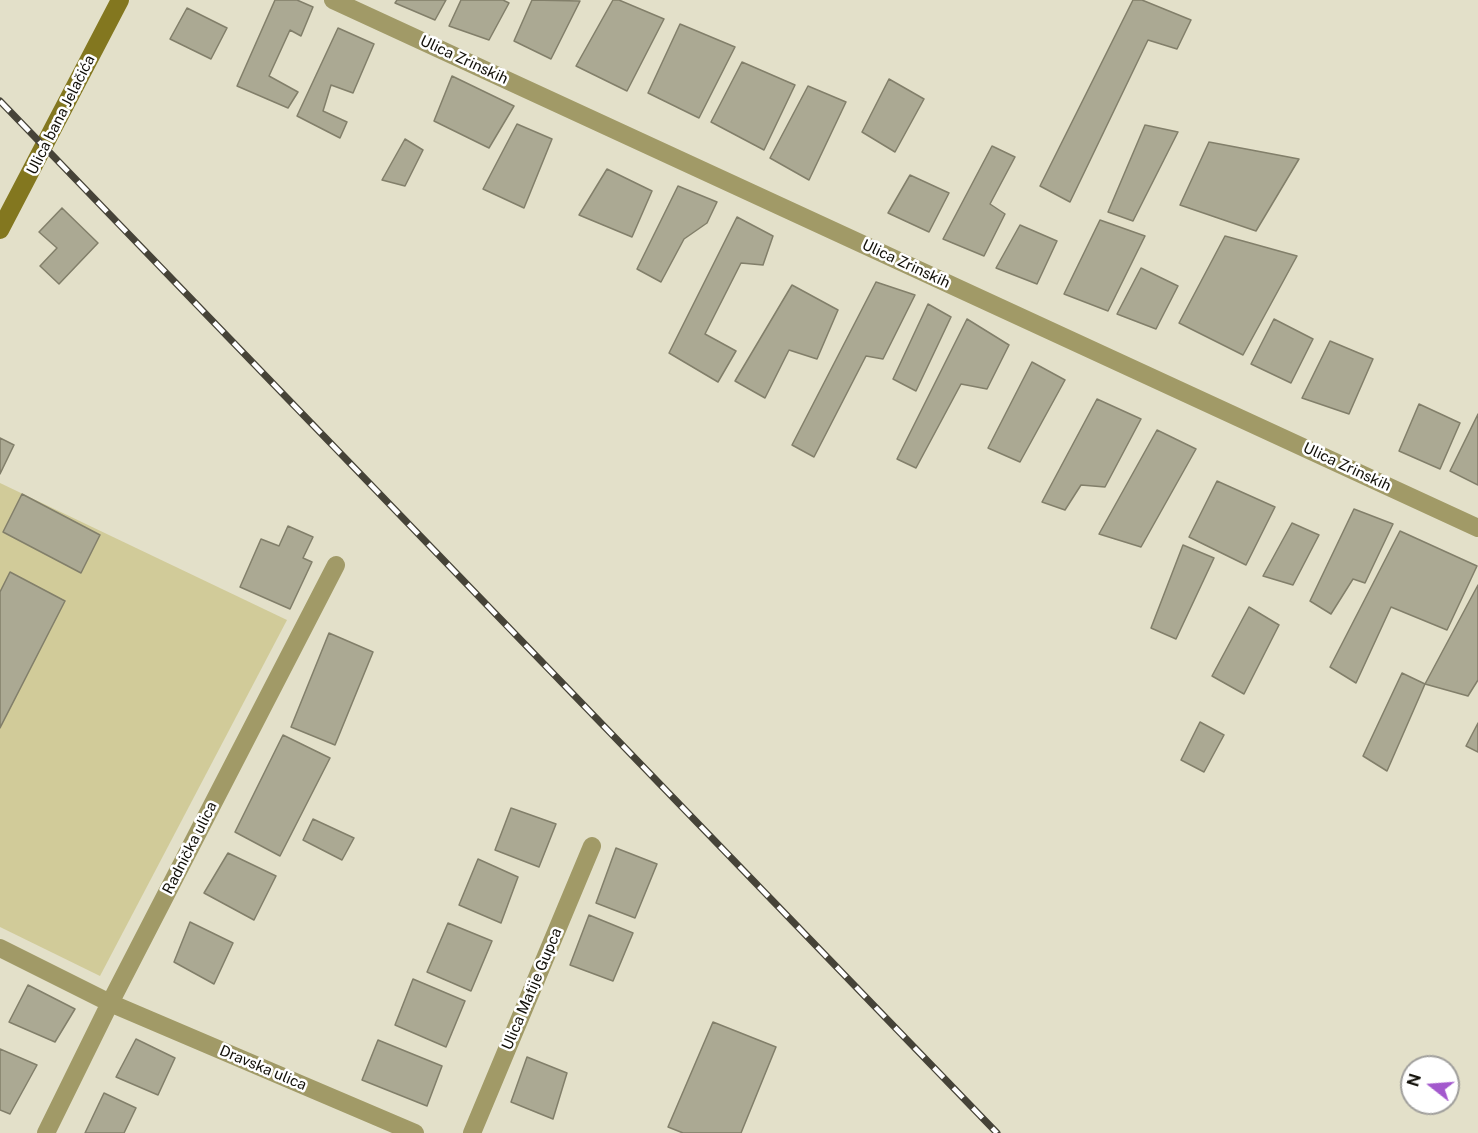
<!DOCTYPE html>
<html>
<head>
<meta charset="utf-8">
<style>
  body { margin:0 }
  #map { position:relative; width:1478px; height:1133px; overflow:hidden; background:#e3e0c9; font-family:"Public Sans",sans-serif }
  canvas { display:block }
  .north { position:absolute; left:1400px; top:1055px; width:60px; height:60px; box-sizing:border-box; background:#fff; border:2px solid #a09f9c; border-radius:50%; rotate:287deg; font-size:16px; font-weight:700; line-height:24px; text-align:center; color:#110f08 }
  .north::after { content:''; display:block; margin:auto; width:21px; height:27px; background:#a359cd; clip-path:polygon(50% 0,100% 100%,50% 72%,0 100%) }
</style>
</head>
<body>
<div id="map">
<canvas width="1478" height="1133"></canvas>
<div class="north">N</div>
</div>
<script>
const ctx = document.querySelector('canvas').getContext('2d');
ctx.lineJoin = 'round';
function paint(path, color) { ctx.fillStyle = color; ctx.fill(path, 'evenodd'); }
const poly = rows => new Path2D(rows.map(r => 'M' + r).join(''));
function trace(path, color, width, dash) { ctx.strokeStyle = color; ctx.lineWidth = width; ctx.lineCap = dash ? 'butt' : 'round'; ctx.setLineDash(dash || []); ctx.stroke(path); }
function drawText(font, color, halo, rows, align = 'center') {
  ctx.font = font + ' "Public Sans",sans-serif'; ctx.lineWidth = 5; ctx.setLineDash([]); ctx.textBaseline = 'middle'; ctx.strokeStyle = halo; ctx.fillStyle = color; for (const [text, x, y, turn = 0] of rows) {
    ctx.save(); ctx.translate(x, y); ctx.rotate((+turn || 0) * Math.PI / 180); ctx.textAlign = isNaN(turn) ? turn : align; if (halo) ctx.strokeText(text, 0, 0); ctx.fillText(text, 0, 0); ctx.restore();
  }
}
paint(poly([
  [0,483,287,620,100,976,0,927]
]), '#d1cb99');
const building = poly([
  [275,0,297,0,313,7,301,36,290,30,269,76,298,92,288,108,237,86,275,0],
  [397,0,446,0,435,20,395,3,397,0],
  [461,0,503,0,509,3,489,40,449,26,461,0],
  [532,0,580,1,551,59,514,41,532,0],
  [613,0,619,0,664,19,627,91,576,66,613,0],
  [1133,0,1142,0,1191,20,1177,49,1148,40,1070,202,1040,186,1133,0],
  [187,8,227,28,211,59,170,39,187,8],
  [680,24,735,47,699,118,648,93,680,24],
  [338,28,374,44,353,93,331,85,323,111,347,122,340,138,297,116,338,28],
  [742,62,795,85,764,150,711,122,742,62],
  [452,76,514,106,489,148,434,121,452,76],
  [889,79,924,99,895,152,862,132,889,79],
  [808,86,846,102,809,180,770,158,808,86],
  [517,124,552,139,524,208,483,189,517,124],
  [1145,125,1178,132,1133,221,1108,212,1145,125],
  [405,139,423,150,405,186,382,180,405,139],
  [1209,142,1299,159,1256,231,1180,205,1209,142],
  [992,146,1015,157,990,204,1005,214,984,256,943,239,992,146],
  [607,169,652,191,632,237,579,215,607,169],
  [910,175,949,193,929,232,888,213,910,175],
  [678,186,717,202,707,223,684,239,661,282,637,269,678,186],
  [62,208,98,243,59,284,40,266,57,248,39,232,62,208],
  [737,217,773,236,763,265,741,263,705,334,736,351,718,382,669,353,737,217],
  [1100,220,1145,236,1108,311,1064,294,1100,220],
  [1020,225,1057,241,1037,284,996,268,1020,225],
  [1225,236,1297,256,1243,355,1179,323,1225,236],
  [1141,268,1178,286,1156,329,1117,314,1141,268],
  [876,282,915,295,883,359,866,356,814,457,792,445,876,282],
  [792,285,838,310,817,359,789,350,765,398,735,381,792,285],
  [928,304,951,317,916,391,893,379,928,304],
  [967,319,1009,345,987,389,961,384,916,468,897,459,967,319],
  [1274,319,1313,339,1291,383,1251,364,1274,319],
  [1330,341,1373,359,1349,414,1302,398,1330,341],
  [1032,362,1065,380,1020,462,988,448,1032,362],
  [1097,399,1141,419,1105,487,1081,485,1065,510,1042,502,1097,399],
  [1419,404,1460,423,1440,469,1399,451,1419,404],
  [1478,414,1478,485,1450,471,1478,414],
  [1157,430,1196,449,1141,547,1099,534,1157,430],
  [0,438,14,445,0,474,0,438],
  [1217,481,1275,507,1246,565,1189,537,1217,481],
  [22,494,100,535,81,573,3,532,22,494],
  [1354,509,1393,524,1365,583,1353,579,1331,614,1310,601,1354,509],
  [1292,523,1319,535,1293,585,1263,576,1292,523],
  [288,526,313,537,303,558,312,562,290,609,240,587,261,539,279,546,288,526],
  [1400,531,1477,566,1447,630,1391,607,1356,683,1330,667,1400,531],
  [1183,545,1214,558,1176,639,1151,628,1183,545],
  [10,572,65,601,0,728,0,592,10,572],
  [1478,585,1478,680,1468,696,1425,684,1478,585],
  [1249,607,1279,625,1244,694,1212,676,1249,607],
  [329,633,373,652,335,745,291,727,329,633],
  [1402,673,1425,684,1387,771,1363,756,1402,673],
  [1200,722,1224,735,1204,772,1181,760,1200,722],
  [1478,723,1478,752,1466,746,1478,723],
  [283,735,330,758,280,856,235,832,283,735],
  [511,808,556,824,539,867,495,850,511,808],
  [313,819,354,838,342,860,303,840,313,819],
  [616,848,657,864,635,918,596,903,616,848],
  [228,853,276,876,254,920,204,893,228,853],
  [478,859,518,877,501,923,459,905,478,859],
  [589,915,633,933,613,981,570,965,589,915],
  [190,922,233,943,214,984,174,962,190,922],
  [448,923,492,941,471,991,427,972,448,923],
  [413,979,465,1001,446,1047,395,1025,413,979],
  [28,985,75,1009,55,1042,9,1022,28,985],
  [713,1022,776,1047,741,1133,683,1133,668,1127,713,1022],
  [136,1039,175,1058,158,1095,116,1077,136,1039],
  [378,1040,442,1066,427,1106,362,1080,378,1040],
  [0,1049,37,1065,10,1114,0,1110,0,1049],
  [527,1057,567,1073,553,1119,511,1102,527,1057],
  [104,1093,136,1108,124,1133,85,1133,104,1093]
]);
paint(building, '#aba993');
trace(building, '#827f6a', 1.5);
trace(poly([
  [333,0,1478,528],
  [0,948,110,1003,415,1133],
  [46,1133,110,1003,336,565],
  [472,1133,592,846]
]), '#a19a67', 18);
trace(poly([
  [0,230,120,0]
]), '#83771f', 18);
const rail = poly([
  [0,101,997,1133]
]);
trace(rail, '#464338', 7);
trace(rail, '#fff', 4.5, [14]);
drawText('15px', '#110f08', '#fff', [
  ["Ulica Zrinskih",464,60,25],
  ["Ulica bana Jelačića",61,115,-63],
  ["Ulica Zrinskih",906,264,25],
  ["Ulica Zrinskih",1347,467,25],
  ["Radnička ulica",190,848,-63],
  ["Ulica Matije Gupca",532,989,-67],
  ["Dravska ulica",263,1068,23]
]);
</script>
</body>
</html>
